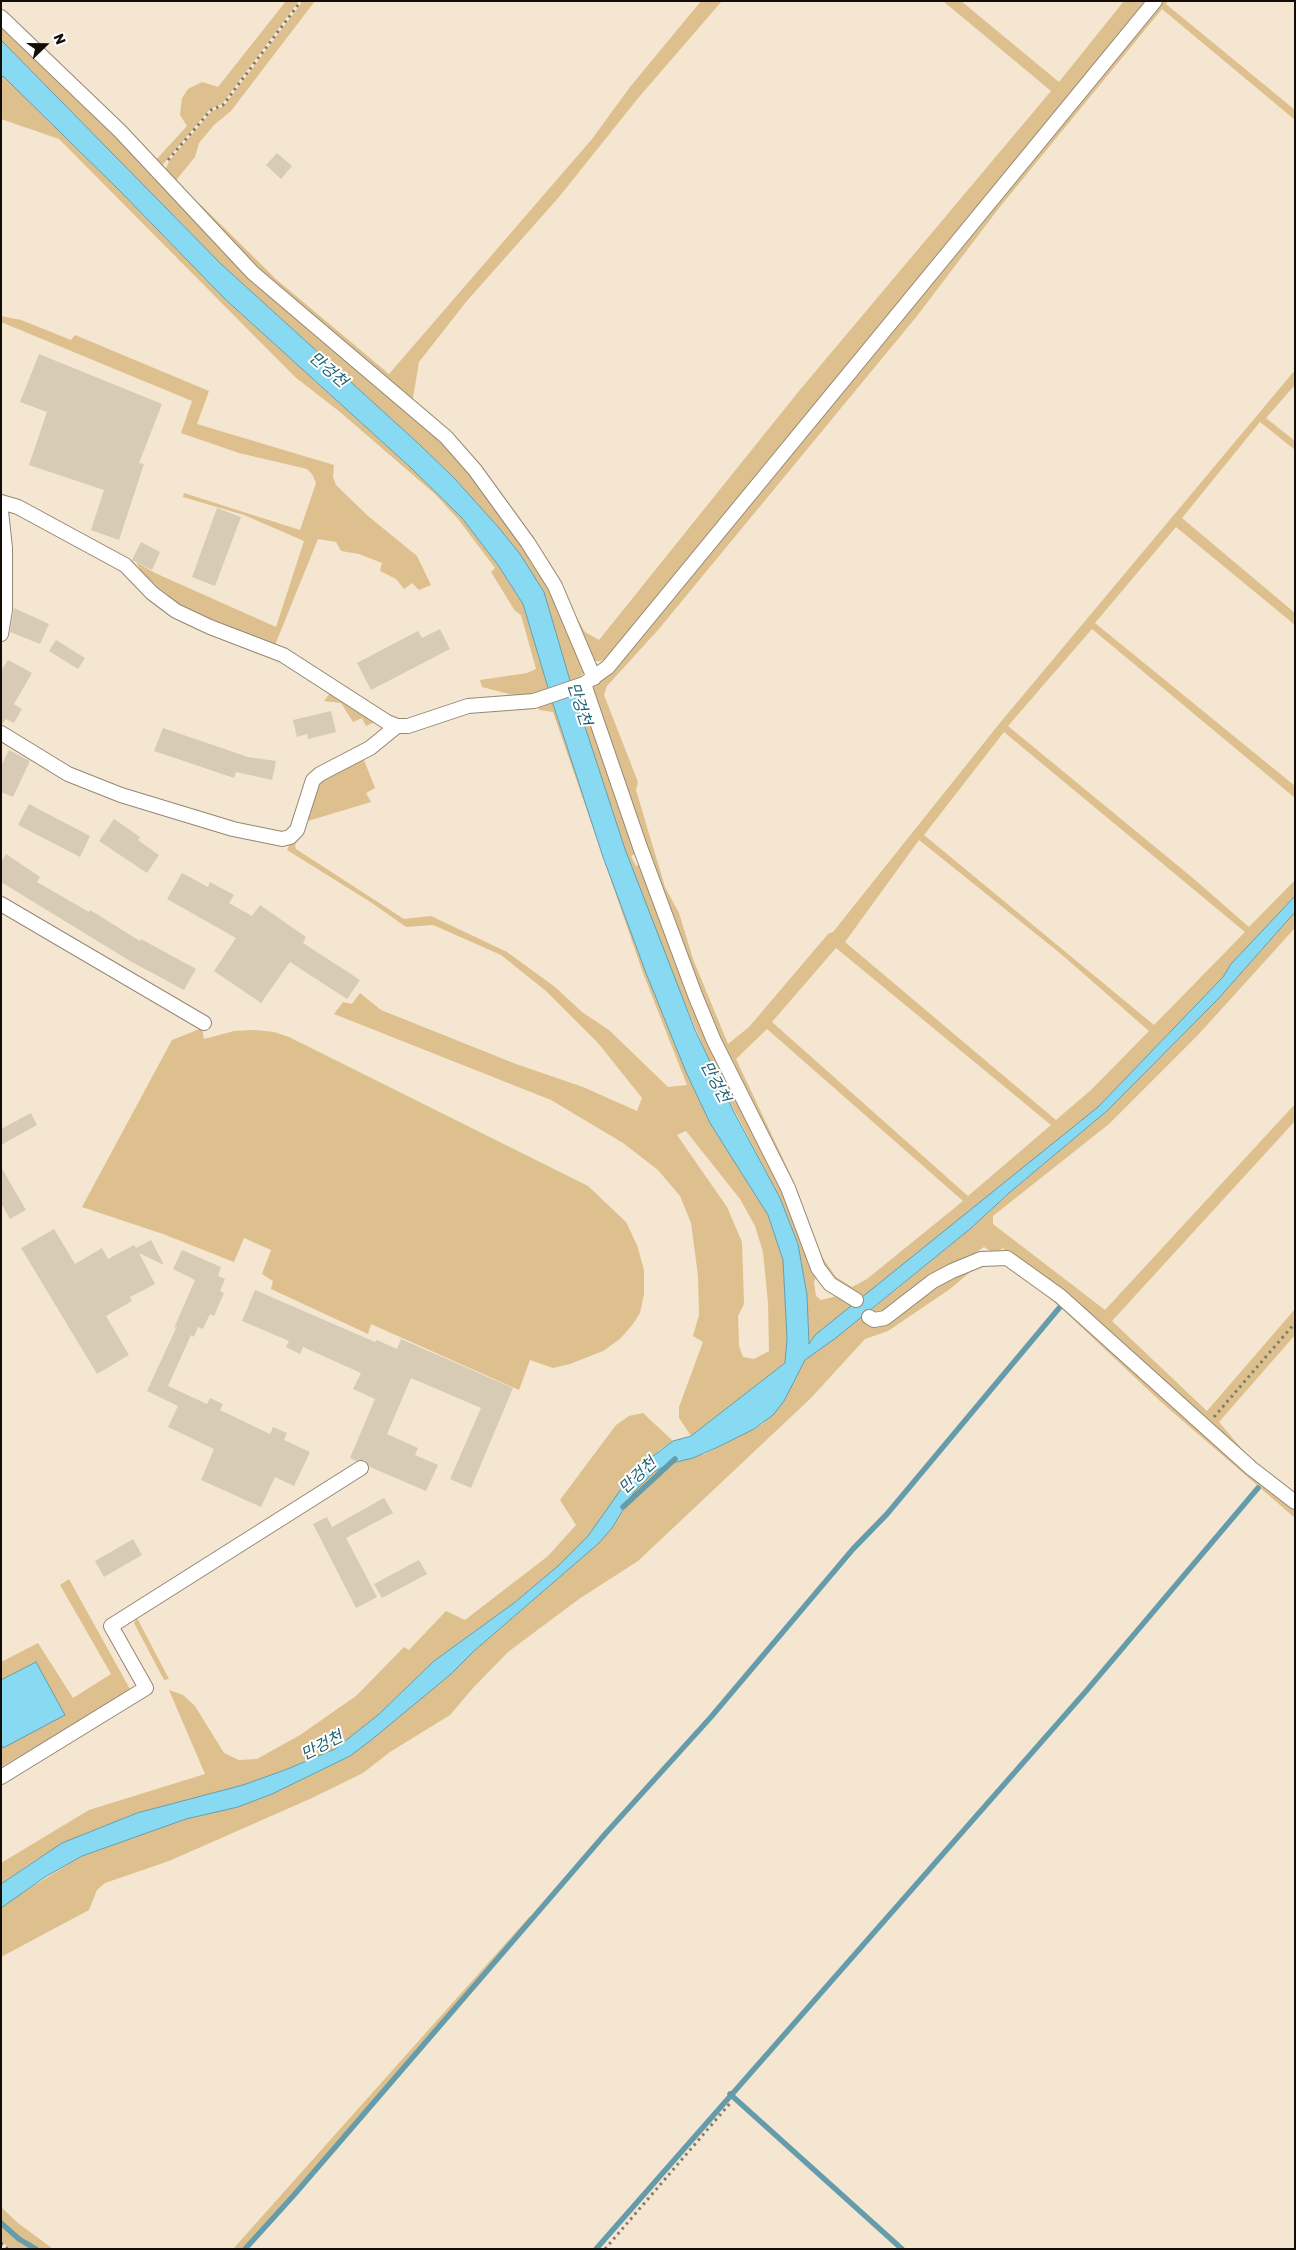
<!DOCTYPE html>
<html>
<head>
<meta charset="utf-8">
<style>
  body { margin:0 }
  #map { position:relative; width:1296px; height:2250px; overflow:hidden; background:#f4e6d0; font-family:Rubik,sans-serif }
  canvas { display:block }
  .frame { position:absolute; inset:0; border:2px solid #120d06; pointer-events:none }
  .north { position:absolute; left:20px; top:20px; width:50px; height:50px; -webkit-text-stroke:4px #fff; paint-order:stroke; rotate:68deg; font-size:14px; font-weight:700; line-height:20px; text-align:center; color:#120d06 }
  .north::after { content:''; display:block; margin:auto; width:18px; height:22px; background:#120d06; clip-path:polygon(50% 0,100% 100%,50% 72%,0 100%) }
</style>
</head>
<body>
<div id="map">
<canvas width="1296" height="2250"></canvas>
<div class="frame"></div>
<div class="north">N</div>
</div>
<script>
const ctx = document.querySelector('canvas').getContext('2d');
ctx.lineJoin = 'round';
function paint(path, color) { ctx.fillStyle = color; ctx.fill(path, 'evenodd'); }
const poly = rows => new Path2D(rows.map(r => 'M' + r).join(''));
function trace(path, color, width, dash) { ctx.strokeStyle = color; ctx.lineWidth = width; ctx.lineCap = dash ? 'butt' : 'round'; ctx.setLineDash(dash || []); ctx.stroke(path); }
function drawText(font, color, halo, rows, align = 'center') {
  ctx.font = font + ' Rubik,"Noto Sans KR",sans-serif'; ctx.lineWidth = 4; ctx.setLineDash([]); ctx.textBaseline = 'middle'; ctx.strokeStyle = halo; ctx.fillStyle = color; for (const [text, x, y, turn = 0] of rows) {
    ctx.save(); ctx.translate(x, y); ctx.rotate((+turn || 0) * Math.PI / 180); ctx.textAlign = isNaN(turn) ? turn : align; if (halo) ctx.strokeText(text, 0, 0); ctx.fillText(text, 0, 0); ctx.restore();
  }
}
paint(poly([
  [286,1,299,1,222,104,210,109,160,168,154,162,187,126,180,115,182,98,188,89,202,82,218,87],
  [303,1,315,1,231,111,214,125,199,143,195,157,173,184,164,174,169,161,212,111,224,106],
  [701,1,722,1,639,97,559,197,466,302,419,362,412,404,315,323,192,205,201,205,277,280,389,374,592,139,630,87],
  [943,1,961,1,1059,82,1124,1,1145,1,606,658,601,661,592,661,562,592,585,632,599,640,799,391,1051,91],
  [1155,1,1168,1,1166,4,1295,110,1295,120,1162,9,999,208,917,316,658,630,607,686,604,695,638,782,636,790,665,887,679,913,693,959,728,1044,749,1027,828,934,833,932,999,724,1295,370,1295,385,1266,418,1295,441,1295,450,1260,422,1182,518,1295,613,1295,625,1176,527,1095,623,1295,786,1295,798,1092,629,1008,726,1194,879,1249,927,1295,880,1295,896,1231,964,1223,977,1098,1107,861,1300,828,1277,712,1028,592,699,592,685],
  [1004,732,1245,932,1154,1025,924,835],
  [919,840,1061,954,1149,1031,1091,1090,1056,1120,845,942],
  [836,948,1051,1125,968,1196,772,1022],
  [767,1029,963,1201,867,1279,852,1287,836,1277,820,1254,794,1182,736,1059],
  [1,20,287,304,462,461,553,588,585,665,584,672,579,678,571,684,544,592,520,554,499,528,455,479,420,445,221,264,30,70,1,40],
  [1,76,4,76,120,191,225,299,410,467,462,518,498,565,523,604,549,691,534,697,509,694,482,687,480,680,527,673,536,669,521,615,515,611,491,572,495,568,458,519,435,494,340,412,295,377,59,139,1,119],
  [1,316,21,320,71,340,75,335,209,391,197,424,334,465,333,477,336,485,368,516,417,556,431,585,419,590,412,583,404,589,396,579,380,571,382,563,359,554,341,551,336,542,318,539,275,645,187,610,152,582,141,571,136,562,155,573,276,627,304,541,244,515,183,497,184,493,300,530,316,483,312,474,307,469,239,453,181,433,192,401,1,322],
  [332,690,375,722,366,726,362,718,353,722,341,703,324,701],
  [580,692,639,852,631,856,636,866,644,863,719,1067,724,1067,766,1149,817,1275,814,1282,816,1296,821,1300,837,1296,845,1299,853,1306,816,1335,809,1345,807,1295,798,1244,780,1198,713,1069,669,966,625,849,574,693],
  [552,701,603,857,646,973,686,1072,710,1123,768,1215,783,1260,787,1339,785,1363,691,1436,679,1418,679,1407,703,1342,693,1336,699,1315,698,1276,691,1223,680,1196,658,1170,623,1143,551,1100,334,1014,343,1002,352,1004,360,993,381,1010,516,1064,583,1087,637,1111,642,1098,598,1043,546,991,501,955,433,925,406,927,372,903,287,850,317,782,362,755,375,788,366,793,371,802,308,821,295,845,296,849,404,919,431,916,507,952,555,987,582,1012,609,1030,668,1087,687,1085,643,973,553,712,539,710,537,706],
  [686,1131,740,1199,755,1226,763,1252,768,1303,769,1351,754,1359,743,1357,739,1346,738,1316,744,1304,742,1242,727,1207,677,1135],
  [1295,912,1295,928,1198,1035,1109,1124,993,1216,993,1224,1105,1310,1295,1104,1295,1121,1112,1321,1207,1411,1295,1309,1295,1335,1219,1422,1246,1454,1295,1494,1295,1501,1004,1252,1004,1248,989,1255,989,1250,984,1247,884,1314,872,1313,871,1310,970,1229,1009,1193,1108,1110,1218,999],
  [202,1028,204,1039,234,1031,255,1030,274,1032,289,1037,588,1186,626,1222,637,1245,644,1270,644,1294,640,1313,633,1324,620,1339,603,1351,570,1364,553,1368,530,1360,519,1390,371,1324,368,1334,271,1289,273,1281,262,1274,271,1250,244,1238,234,1262,163,1234,82,1207,172,1040],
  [1006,1261,1013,1264,1295,1506,1295,1518,1161,1402,1061,1308],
  [982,1262,950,1289,888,1331,865,1339,811,1398,638,1561,579,1599,508,1652,473,1688,450,1715,390,1752,363,1773,312,1798,169,1861,105,1883,97,1890,89,1910,1,1957,1,1908,17,1896,82,1856,186,1819,238,1807,272,1794,350,1756,451,1674,474,1651,599,1543,612,1528,634,1492,654,1472,668,1464,705,1454,763,1424,794,1382,805,1360,862,1317,873,1322,935,1284],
  [643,1413,673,1441,659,1450,606,1511,588,1536,558,1566,514,1603,434,1661,378,1715,335,1749,285,1770,243,1785,137,1813,87,1833,37,1859,1,1884,1,1863,89,1810,205,1774,169,1690,183,1695,195,1706,224,1753,239,1760,257,1759,300,1735,356,1696,404,1647,409,1650,446,1611,465,1620,548,1556,576,1525,560,1500,616,1425,629,1416],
  [69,1579,131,1691,1,1767,1,1744,3,1748,36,1662,1,1680,1,1662,38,1643,73,1698,111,1674,60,1585],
  [137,1618,169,1679,164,1680,134,1623],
  [530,1916,533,1917,293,2194,243,2249,233,2249],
  [1,2207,18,2223,53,2249,38,2249,20,2238,1,2221],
  [1,2225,18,2240,33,2249,11,2249,1,2241]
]), '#ddc08e');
const water = poly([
  [1,40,221,264,420,445,455,479,499,528,520,554,544,592,571,684,549,691,523,604,498,565,462,518,410,467,225,299,120,191,4,77,1,76,1,40],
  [574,693,625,849,695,1030,735,1114,780,1198,798,1244,807,1295,809,1344,815,1335,1098,1107,1223,977,1231,964,1295,896,1295,912,1218,999,1108,1110,1009,1193,970,1229,837,1337,805,1360,784,1401,773,1415,754,1429,718,1447,693,1458,668,1464,654,1472,634,1492,612,1528,599,1543,474,1651,451,1674,370,1741,350,1756,272,1794,238,1807,186,1819,82,1856,45,1877,1,1908,1,1884,62,1843,137,1813,243,1785,285,1770,335,1749,378,1715,434,1661,514,1603,558,1566,588,1536,624,1485,645,1462,673,1441,691,1436,785,1363,787,1339,783,1260,768,1215,710,1123,686,1072,646,973,603,857,552,701,574,693],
  [36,1662,65,1715,3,1748,1,1744,1,1680,36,1662]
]);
paint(water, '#88daf2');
trace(water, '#659cab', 1);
trace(poly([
  [623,1507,675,1459],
  [730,2094,902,2249],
  [1,2223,19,2239,36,2249],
  [245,2249,294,2195,606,1833,711,1717,853,1549,887,1514,1060,1307],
  [596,2249,1087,1690,1258,1488]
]), '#659cab', 5.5);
paint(poly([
  [277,153,292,166,281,179,266,165],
  [39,354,162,404,139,463,144,464,119,540,91,530,104,490,29,465,47,412,20,402],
  [217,508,241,517,215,586,192,577],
  [141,542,160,552,152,570,132,560],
  [14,608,49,624,40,644,10,632],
  [440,629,450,649,371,690,357,663,418,631,422,638],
  [56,640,85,658,78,669,49,651],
  [8,660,32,673,14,704,22,709,14,723,6,719,2,724,1,671],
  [331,711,336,732,308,739,307,734,297,737,293,720],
  [163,728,248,757,276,761,272,780,236,772,234,778,154,751],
  [9,750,30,761,13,797,1,792,1,766],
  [29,804,90,836,80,857,18,825],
  [114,819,140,837,138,840,159,855,147,873,99,841],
  [6,854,40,877,37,882,89,912,90,910,140,941,141,939,196,969,184,990,130,961,1,882,1,862],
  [182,873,208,887,210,882,234,895,229,903,252,916,260,905,306,937,303,943,360,980,347,999,290,962,261,1003,214,971,236,938,167,899],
  [31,1113,37,1125,1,1145,1,1129],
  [1,1167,26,1210,10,1219,1,1203],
  [54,1229,75,1264,102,1248,108,1259,134,1245,136,1248,151,1240,164,1265,139,1253,155,1284,130,1297,132,1301,106,1316,129,1355,97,1374,21,1248],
  [182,1250,221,1267,218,1276,225,1279,220,1291,224,1293,214,1316,210,1314,203,1329,198,1327,194,1337,191,1335,168,1386,207,1404,210,1398,223,1404,220,1410,270,1434,273,1427,287,1433,284,1440,310,1452,294,1486,275,1477,261,1507,201,1480,214,1449,168,1427,178,1406,147,1391,177,1326,174,1328,195,1280,173,1269],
  [255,1290,375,1342,377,1340,397,1349,401,1339,513,1388,471,1488,450,1479,481,1408,411,1378,387,1434,418,1448,415,1455,438,1465,426,1491,370,1467,365,1460,356,1461,350,1458,375,1399,353,1389,361,1373,303,1347,300,1354,286,1347,289,1341,242,1321],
  [384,1498,393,1513,346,1538,377,1597,356,1608,313,1524,327,1517,332,1527],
  [133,1539,142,1555,104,1577,95,1561],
  [419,1560,427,1574,382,1598,374,1584]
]), '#d8cbb5');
const minor = poly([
  [1,17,120,131,253,273,446,437,475,470,528,543,555,586,594,678],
  [1,502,18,507,125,565,152,593,176,611,210,627,283,655,387,722,397,726,408,726,468,706,534,701,584,684,608,667,1155,1],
  [1,511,5,548,5,610,1,634],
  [584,684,640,847,695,995,714,1041,788,1188,818,1268,830,1284,856,1300],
  [1,733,68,774,121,795,233,829,282,839,290,837,297,830,313,780,320,774,370,748,397,726],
  [1,904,204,1023],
  [869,1317,874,1320,885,1318,933,1281,952,1271,981,1259,1007,1258,1060,1296,1251,1468,1295,1502],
  [1,1777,146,1688,111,1626,361,1468]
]);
trace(minor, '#948873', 16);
trace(poly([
  [168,160,211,110,223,105,301,1],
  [1214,1417,1295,1323],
  [1,2243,8,2249],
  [605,2249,732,2101]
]), '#837a6b', 3, [2.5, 4]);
trace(minor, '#fff', 14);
drawText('italic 16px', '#1e6071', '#fff', [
  ["만겅천",328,370,41],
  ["만겅천",579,704,72],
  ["만겅천",715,1082,62],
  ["만겅천",638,1476,-43],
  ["만겅천",322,1746,-27]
]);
</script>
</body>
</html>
